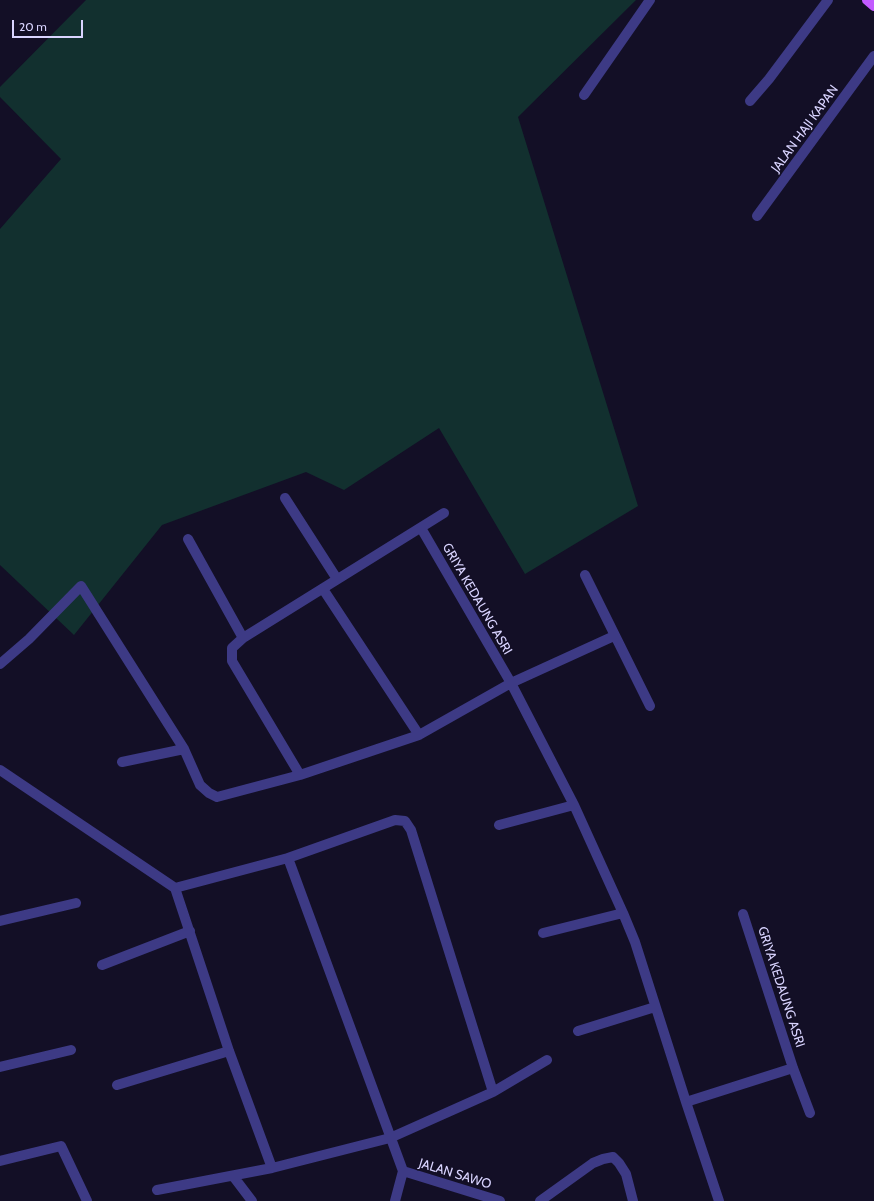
<!DOCTYPE html>
<html>
<head>
<meta charset="utf-8">
<style>
  body { margin:0 }
  #map { position:relative; width:874px; height:1201px; overflow:hidden; background:#130f26; font-family:Cabin,sans-serif }
  canvas { display:block }
  .scale { position:absolute; left:12px; top:20px; width:71px; height:18px; box-sizing:border-box; border:2px solid #d9d4ff; border-top:0; padding-left:5px; font-size:12px; line-height:14px; white-space:nowrap; color:#d9d4ff; -webkit-text-stroke:3px #130f26; paint-order:stroke }
</style>
</head>
<body>
<div id="map">
<canvas width="874" height="1201"></canvas>
<div class="scale">20 m</div>
</div>
<script>
const ctx = document.querySelector('canvas').getContext('2d');
ctx.lineJoin = 'round';
function paint(path, color) { ctx.fillStyle = color; ctx.fill(path, 'evenodd'); }
const poly = rows => new Path2D(rows.map(r => 'M' + r).join(''));
function trace(path, color, width, dash) { ctx.strokeStyle = color; ctx.lineWidth = width; ctx.lineCap = dash ? 'butt' : 'round'; ctx.setLineDash(dash || []); ctx.stroke(path); }
function drawText(font, color, halo, rows, align = 'center') {
  ctx.font = font + ' Cabin,sans-serif'; ctx.lineWidth = 3; ctx.setLineDash([]); ctx.textBaseline = 'middle'; ctx.strokeStyle = halo; ctx.fillStyle = color; for (const [text, x, y, turn = 0] of rows) {
    ctx.save(); ctx.translate(x, y); ctx.rotate((+turn || 0) * Math.PI / 180); ctx.textAlign = isNaN(turn) ? turn : align; if (halo) ctx.strokeText(text, 0, 0); ctx.fillText(text, 0, 0); ctx.restore();
  }
}
paint(poly([
  [86,0,636,0,518,117,638,506,525,574,439,428,344,490,306,472,162,525,74,635,0,565,0,229,61,159,0,97,0,87]
]), '#12302f');
trace(poly([
  [584,95,650,0],
  [750,101,769,79,828,0],
  [757,216,874,56],
  [285,498,337,579],
  [421,528,511,683,574,805,623,913,635,942,686,1102,719,1201],
  [188,539,243,638],
  [585,575,650,706],
  [323,589,419,735],
  [0,664,29,639,81,586,184,749,200,785,209,793,217,797,300,775,419,735,511,683,614,636],
  [122,762,184,749],
  [0,770,175,888,229,1051,272,1168],
  [300,775,232,661,232,648,243,638,444,513],
  [499,825,574,805],
  [288,858,403,1171,395,1201],
  [175,888,288,858,395,820,405,821,411,830,493,1092],
  [743,914,793,1068,810,1113],
  [0,921,76,903],
  [543,933,623,913],
  [102,965,190,931],
  [578,1031,655,1007],
  [0,1067,71,1050],
  [117,1085,229,1051],
  [686,1102,793,1068],
  [0,1161,61,1146,87,1201],
  [403,1171,500,1201],
  [233,1176,252,1201],
  [157,1190,272,1168,390,1138,493,1092,547,1060],
  [540,1201,593,1163,603,1159,613,1157,619,1163,626,1174,633,1201]
]), '#3d3a85', 10);
trace(poly([
  [867,0,874,6]
]), '#c25bff', 10);
drawText('13px', '#d9d4ff', '#130f26', [
  ["JALAN HAJI KAPAN",805,129,-54],
  ["GRIYA KEDAUNG ASRI",477,599,60],
  ["GRIYA KEDAUNG ASRI",781,987,72],
  ["JALAN SAWO",455,1174,17]
]);
</script>
</body>
</html>
